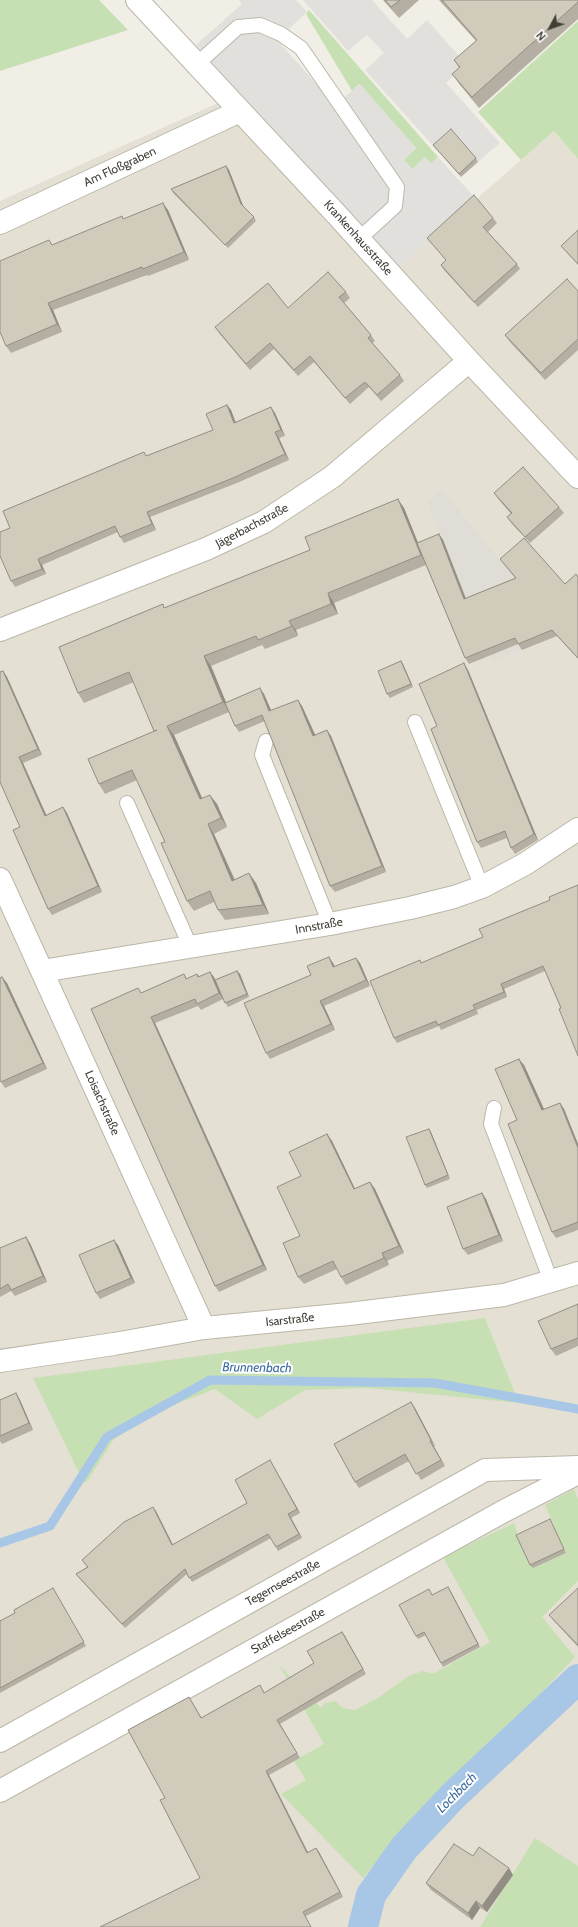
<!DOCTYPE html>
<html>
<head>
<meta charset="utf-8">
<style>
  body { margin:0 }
  #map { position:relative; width:578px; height:1927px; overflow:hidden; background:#f1eee6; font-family:Cabin,sans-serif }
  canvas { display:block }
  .north { position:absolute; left:530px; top:8px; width:40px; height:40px; -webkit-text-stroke:3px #fff; paint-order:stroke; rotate:229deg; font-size:11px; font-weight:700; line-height:16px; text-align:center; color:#423f36 }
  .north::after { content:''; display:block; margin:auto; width:14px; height:18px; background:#423f36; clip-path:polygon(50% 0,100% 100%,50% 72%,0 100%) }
</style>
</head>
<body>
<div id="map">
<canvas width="578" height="1927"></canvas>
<div class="north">N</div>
</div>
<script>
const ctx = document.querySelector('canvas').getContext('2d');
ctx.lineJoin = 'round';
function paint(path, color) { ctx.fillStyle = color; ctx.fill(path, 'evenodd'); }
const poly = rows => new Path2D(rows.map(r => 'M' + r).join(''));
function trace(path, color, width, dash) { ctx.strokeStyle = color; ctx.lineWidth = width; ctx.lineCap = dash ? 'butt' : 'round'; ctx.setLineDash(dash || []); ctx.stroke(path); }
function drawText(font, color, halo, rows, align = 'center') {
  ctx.font = font + ' Cabin,sans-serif'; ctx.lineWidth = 4; ctx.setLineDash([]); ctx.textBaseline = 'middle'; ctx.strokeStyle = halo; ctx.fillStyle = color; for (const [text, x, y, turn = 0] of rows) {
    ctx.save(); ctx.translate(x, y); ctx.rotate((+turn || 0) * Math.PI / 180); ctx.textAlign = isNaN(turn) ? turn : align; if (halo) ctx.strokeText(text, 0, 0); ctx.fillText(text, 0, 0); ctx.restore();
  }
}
paint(poly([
  [240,93,397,269,554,131,578,159,578,1927,0,1927,0,201]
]), '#e4e1d4');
paint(poly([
  [442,490,518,582,497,593,522,650,492,661,427,502]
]), '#e0ddd7');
paint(poly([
  [0,0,99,0,128,30,0,71],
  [309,10,438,157,431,164,412,169,404,160,416,148,359,84,352,91,306,14],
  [578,21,578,159,554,131,521,160,478,112],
  [485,1318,519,1403,368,1388,305,1390,257,1419,215,1389,166,1408,114,1439,88,1480,84,1483,33,1378],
  [574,1489,578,1500,578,1581,542,1617,575,1657,527,1708,420,1811,363,1878,281,1794,306,1780,294,1761,324,1744,279,1665,321,1708,325,1703,335,1701,343,1708,355,1710,379,1697,410,1675,423,1671,433,1674,490,1642,443,1557,514,1523,519,1538,533,1568,566,1553,545,1505],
  [535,1838,578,1866,578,1927,480,1927]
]), '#c7e0b3');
paint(poly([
  [239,0,296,0,307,12,277,40,335,105,360,84,416,148,404,160,412,169,425,157,431,163,438,157,476,199,397,269,196,45,242,4],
  [303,0,372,0,407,39,427,20,466,64,446,83,500,143,478,162,453,133,436,149,365,70,384,53,367,35,348,51]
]), '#e2e0dd');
trace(poly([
  [0,1543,50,1526,107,1437,210,1380,435,1383,578,1409]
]), '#a8c7e7', 9);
trace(poly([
  [363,1927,371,1895,404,1848,453,1796,578,1679]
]), '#a8c7e7', 30);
const service = poly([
  [197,64,238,27,260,25,281,34,301,48,397,187,395,206,359,239],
  [415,722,482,887],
  [266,741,262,755,330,924],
  [127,803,190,946],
  [494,1108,491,1124,551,1281]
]);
const minor = poly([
  [137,0,338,216,469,361,578,477],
  [0,223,240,111],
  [0,630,206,549,264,522,332,477,469,361],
  [0,879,204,1328],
  [42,971,330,924,410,908,454,897,482,887,525,864,578,829],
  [0,1361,114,1344,204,1328,349,1314,504,1295,578,1273],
  [0,1741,485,1470,578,1467],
  [0,1791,504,1511,578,1473]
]);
trace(service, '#bbb7a9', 16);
trace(minor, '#bbb7a9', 24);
trace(service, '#fff', 14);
trace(minor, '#fff', 22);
paint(poly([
  [383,0,419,0,399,18],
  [439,0,578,0,578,19,479,108,460,85,452,74,459,68,454,60,476,41],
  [433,145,476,158,478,162,461,177],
  [226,166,229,170,243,206,254,217,256,221,228,248,173,193,171,189],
  [168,210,189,260,148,276,147,275,53,310,62,332,11,353,6,346,53,245,123,219],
  [493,218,497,223,488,232,517,264,520,269,478,307,444,270,441,265,446,260,431,243,427,238],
  [578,230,578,265,561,246],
  [578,291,578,350,545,380,510,342,505,335],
  [346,292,350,298,344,303,371,335,375,341,372,343,400,375,404,381,381,401,369,387,350,404,314,362,298,376,274,349,250,370,219,333,215,327],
  [227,405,231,410,235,422,275,413,285,436,279,438,289,460,237,483,150,517,156,530,124,543,120,537,118,532,42,565,46,574,15,587,11,581,10,528,147,456,213,430],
  [494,493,559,507,564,513,530,543,512,524,507,517,511,514,499,500],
  [404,508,418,543,439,534,443,540,466,598,515,578,500,559,565,584,578,577,578,659,557,636,522,650,518,644,469,664,465,658,426,565,334,603,338,614,296,630,298,636,265,649,262,645,211,666,226,702,264,694,271,711,302,706,315,735,327,730,331,736,386,872,335,892,330,886,265,721,239,732,235,726,229,712,174,735,202,798,217,804,227,827,214,834,235,880,256,883,269,914,225,920,218,910,214,902,194,911,187,901,165,842,137,780,105,794,99,784,154,731,134,682,84,703,78,693,165,608,310,550],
  [401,661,403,664,413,687,390,698,387,694],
  [468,670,538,840,515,854,511,848,507,838,481,848,477,842],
  [3,671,7,677,42,755,23,763,46,815,63,807,67,813,102,892,52,915,48,909,20,827],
  [578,885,561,1008,545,971,504,989,507,997,477,1010,478,1014,441,1030,439,1026,397,1043,394,1038,422,963,483,937],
  [333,963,335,967,360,963,370,986,324,1006,335,1030,270,1059,266,1053,311,975],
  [237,971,240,974,249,997,228,1007,223,999,201,1010,198,1006,155,1023,267,1270,219,1292,215,1286,142,993,184,974,187,979,197,974,199,976,214,977,215,980],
  [7,983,47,1069,5,1088,1,1082],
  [524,1065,544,1109,560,1103,564,1109,578,1144,578,1230,556,1238,552,1232,517,1120],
  [431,1132,450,1179,427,1188,425,1185],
  [327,1134,332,1141,355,1189,370,1182,375,1189,404,1253,387,1261,389,1265,346,1285,341,1277,337,1269,304,1284,298,1277,301,1176],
  [482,1193,486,1199,503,1241,468,1255,463,1249],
  [30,1243,47,1282,15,1296,11,1291,0,1297,0,1248],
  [118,1245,135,1283,100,1299,96,1293],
  [578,1304,578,1346,556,1356,551,1349],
  [16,1393,20,1400,33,1430,2,1444,0,1441,0,1400],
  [415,1408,435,1446,434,1447,445,1466,421,1480,409,1461,359,1488,355,1482],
  [270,1460,300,1513,291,1518,302,1538,278,1551,271,1538,192,1582,187,1574,125,1628,79,1578,76,1574,87,1567,82,1560,156,1511,173,1545,247,1503],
  [552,1523,566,1553,533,1568,530,1565],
  [53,1588,86,1646,0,1693,0,1621,15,1613],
  [578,1588,578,1647,554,1621,549,1615],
  [429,1589,432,1595,450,1590,480,1647,443,1667,426,1635,418,1639,416,1636],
  [342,1632,366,1674,280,1724,300,1758,269,1775,308,1852,316,1848,319,1852,343,1897,306,1916,200,1878,165,1798,189,1697,202,1718,260,1685,265,1693,314,1663],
  [473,1856,513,1875,487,1912,480,1908,472,1920,431,1890,426,1883]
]), '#b4afa2');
paint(poly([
  [226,166,229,170,244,208,241,204],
  [163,203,168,210,189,260,184,252],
  [48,303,53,310,62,332,57,324],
  [227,405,231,410,238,428,234,423],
  [271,407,275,413,285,436,281,430],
  [275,432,279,438,289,460,285,454],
  [398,499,404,508,427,565,421,555],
  [147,512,150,517,156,530,152,524],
  [439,534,443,540,468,605,464,599],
  [38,559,42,565,46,574,42,569],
  [328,593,334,603,338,614,331,604],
  [289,621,296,630,298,636],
  [204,656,211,666,230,712,223,702],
  [401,661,403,664,413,687,411,684],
  [464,663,468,670,538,840,534,834],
  [3,671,7,677,42,755,38,749],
  [260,688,264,694,274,717,269,711],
  [298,700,302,706,318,741,313,736],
  [167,726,174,735,207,809,200,799],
  [327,730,331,736,386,872,382,866],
  [19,757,23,763,49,821,45,816],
  [210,795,217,804,227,827,221,818],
  [63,807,67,813,102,892,98,886],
  [208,824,214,834,239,890,232,881],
  [249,873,256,883,269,914,263,905],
  [329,957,333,963,337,973,333,967],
  [356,958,360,963,370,986,366,980],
  [237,971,240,974,249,997,247,994],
  [210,972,214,977,223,999,219,993],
  [2,977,7,983,47,1069,43,1063],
  [501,984,504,989,507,997,504,992],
  [320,1001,324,1006,335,1030,331,1024],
  [151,1017,155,1023,267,1270,263,1265],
  [519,1059,524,1065,547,1116,542,1110],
  [560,1103,564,1109,578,1144,578,1148],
  [429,1129,431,1132,450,1179,448,1175],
  [327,1134,332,1141,359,1197,354,1189],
  [370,1182,375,1189,404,1253,399,1246],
  [482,1193,486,1199,503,1241,499,1235],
  [26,1237,30,1243,47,1282,43,1276],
  [114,1240,118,1245,135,1283,131,1278],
  [382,1253,387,1261,389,1265,384,1258],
  [16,1393,20,1400,33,1430,29,1423],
  [411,1402,415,1408,435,1446,431,1440],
  [430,1441,434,1447,445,1466,441,1460],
  [270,1460,273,1465,300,1513,297,1509],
  [153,1507,156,1511,175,1549,172,1545],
  [288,1514,291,1518,302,1538,299,1534],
  [448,1587,450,1590,480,1647,478,1644],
  [342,1632,345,1636,366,1674,363,1669],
  [277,1720,280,1724,300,1758,297,1753],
  [266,1771,269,1775,310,1857,307,1853],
  [316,1848,319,1852,343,1897,340,1892],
  [509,1868,513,1875,487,1912,482,1906],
  [476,1901,480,1908,472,1920,468,1913]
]), '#928e84');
const building = poly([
  [385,0,400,0,391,7,385,0],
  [442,0,578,0,578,2,472,97,452,74,460,67,454,60,477,40,442,0],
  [451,129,476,158,459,174,433,145,451,129],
  [226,166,241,204,254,217,225,245,171,189,226,166],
  [474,195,493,218,483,227,517,264,474,302,441,265,446,260,427,238,474,195],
  [163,203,184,252,143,269,142,267,48,303,57,324,6,346,0,332,0,261,49,240,52,245,122,216,123,219,163,203],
  [578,230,578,264,561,246,578,230],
  [328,272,346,292,339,297,371,335,368,338,400,375,377,395,365,382,345,398,310,356,294,370,270,343,246,364,215,327,268,283,288,308,328,272],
  [567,279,578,291,578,339,541,373,505,335,567,279],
  [227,405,234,423,271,407,281,430,275,432,285,454,233,478,147,512,152,524,120,537,115,526,38,559,42,569,11,581,0,556,0,532,10,528,3,511,144,452,146,456,213,430,206,414,227,405],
  [523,467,559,507,525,537,507,517,512,513,494,493,523,467],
  [398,499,421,555,328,593,331,604,289,621,292,626,258,640,256,636,204,656,223,702,167,726,200,799,210,795,221,818,208,824,232,881,249,873,263,905,218,910,210,891,187,901,161,843,165,842,132,770,99,784,88,759,157,730,154,731,129,672,78,693,59,647,163,604,164,608,310,550,305,537,398,499],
  [439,534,464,599,516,578,500,559,524,538,565,584,576,574,578,577,578,658,552,630,518,644,515,638,465,658,417,543,439,534],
  [401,661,411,684,387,694,378,671,401,661],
  [464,663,534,834,511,848,505,831,477,842,431,729,437,726,419,684,464,663],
  [3,671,38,749,19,757,45,816,63,807,98,886,48,909,13,830,20,827,0,782,0,672,3,671],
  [260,688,269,711,298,700,313,736,327,730,382,866,330,886,262,715,235,726,225,703,260,688],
  [578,885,578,1056,559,1009,561,1008,543,966,501,984,504,992,473,1005,475,1009,438,1025,436,1021,394,1038,370,981,420,960,421,963,483,937,479,929,550,900,549,897,578,885],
  [329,957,333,967,356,958,366,980,320,1001,331,1024,266,1053,244,1003,311,975,307,966,329,957],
  [237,971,247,994,225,1003,215,980,237,971],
  [210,972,219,993,197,1004,195,999,151,1017,263,1265,215,1286,91,1009,138,988,141,993,184,974,186,979,197,974,198,977,210,972],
  [2,977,43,1063,1,1082,0,1080,0,978,2,977],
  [519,1059,542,1110,560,1103,578,1148,578,1222,552,1232,508,1124,517,1120,495,1069,519,1059],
  [429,1129,448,1175,425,1185,406,1137,429,1129],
  [327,1134,354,1189,370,1182,399,1246,382,1253,384,1258,341,1277,333,1261,298,1277,283,1243,300,1236,277,1187,301,1176,289,1152,327,1134],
  [482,1193,499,1235,463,1249,447,1207,482,1193],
  [26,1237,43,1276,11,1290,8,1284,0,1289,0,1248,26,1237],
  [114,1240,131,1278,96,1293,79,1255,114,1240],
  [578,1304,578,1338,551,1349,538,1321,578,1304],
  [16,1393,29,1423,0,1436,0,1400,16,1393],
  [411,1402,431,1440,430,1441,441,1460,416,1474,405,1454,355,1482,334,1444,411,1402],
  [270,1460,297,1509,288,1514,299,1534,276,1547,268,1534,189,1578,185,1569,122,1624,76,1574,88,1567,82,1560,124,1522,153,1507,172,1545,247,1503,235,1480,270,1460],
  [550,1519,564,1549,530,1565,516,1535,550,1519],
  [448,1587,478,1644,441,1663,424,1632,416,1636,399,1605,429,1589,432,1595,448,1587],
  [53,1588,84,1642,0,1688,0,1621,15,1613,14,1610,53,1588],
  [578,1588,578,1645,549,1615,578,1588],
  [342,1632,363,1669,277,1720,297,1753,266,1771,307,1853,316,1848,340,1892,303,1912,311,1927,100,1927,200,1878,160,1800,165,1798,128,1730,189,1697,201,1718,260,1685,264,1693,314,1663,307,1651,342,1632],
  [454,1844,473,1856,479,1847,509,1868,482,1906,476,1901,468,1913,426,1883,454,1844]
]);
paint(building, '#d1cbbc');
trace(building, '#928e84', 1);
drawText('12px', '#423f36', '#fff', [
  ["Am Floßgraben",120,167,-25],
  ["Krankenhausstraße",358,238,48],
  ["Jägerbachstraße",252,526,-28],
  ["Innstraße",319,926,-10],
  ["Loisachstraße",102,1103,66],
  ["Isarstraße",290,1320,-6],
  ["Tegernseestraße",283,1583,-29],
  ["Staffelseestraße",288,1631,-29]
]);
drawText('italic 13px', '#3c6ca1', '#fff', [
  ["Brunnenbach",257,1368,1],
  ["Lochbach",457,1793,-45]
]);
</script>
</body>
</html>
